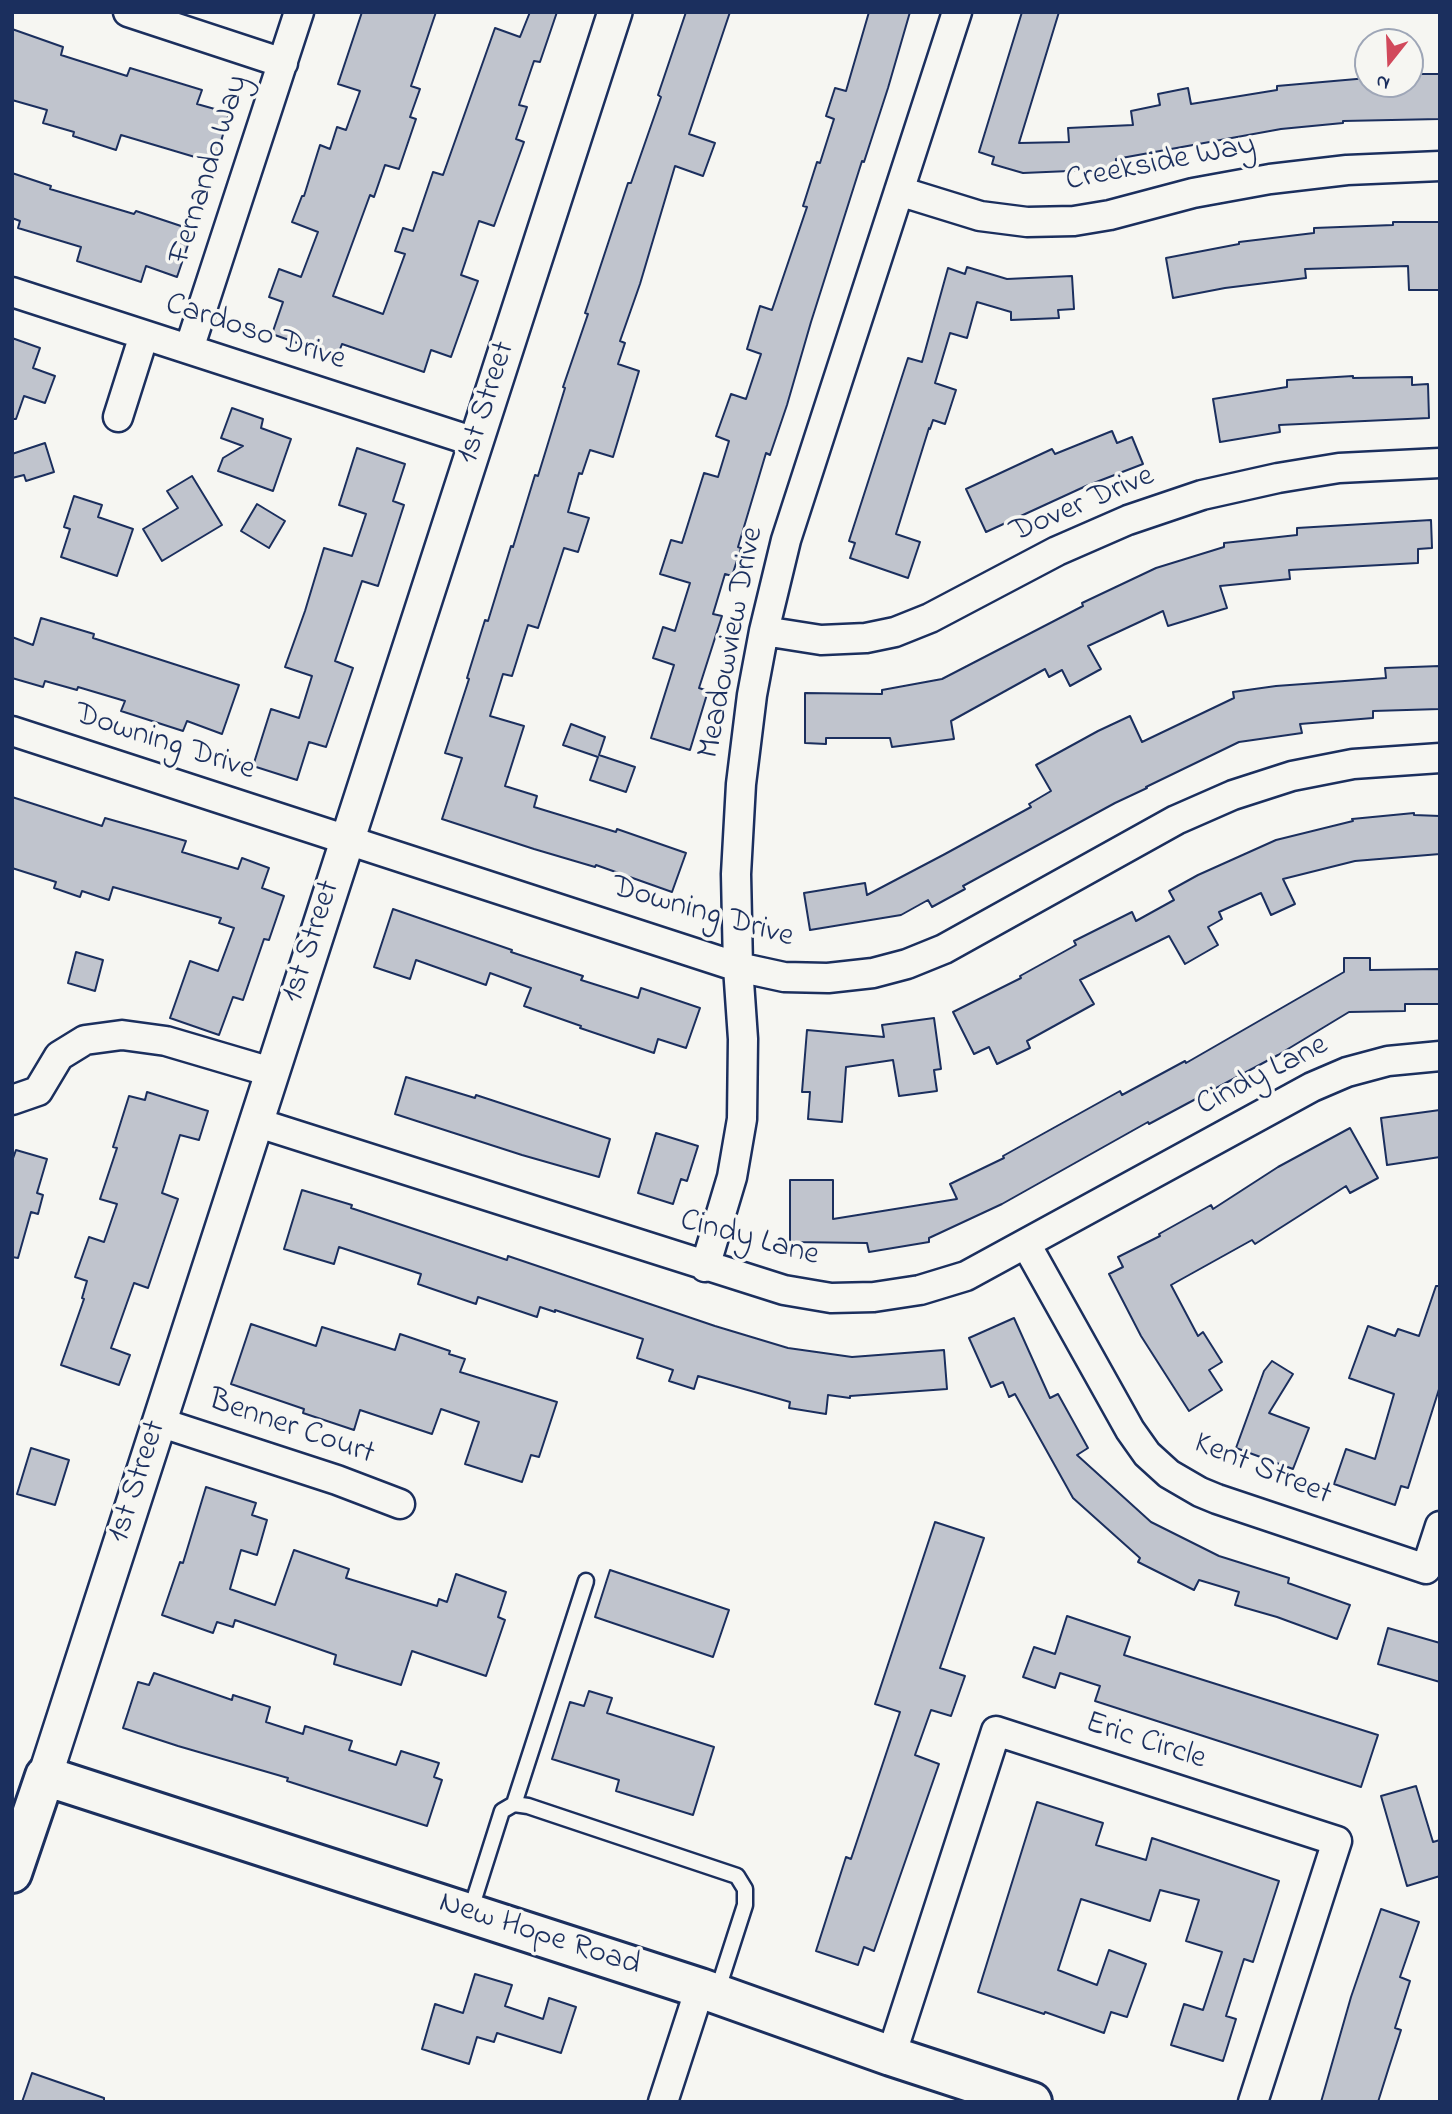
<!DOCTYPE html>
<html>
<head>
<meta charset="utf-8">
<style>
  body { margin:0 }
  #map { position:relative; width:1452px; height:2114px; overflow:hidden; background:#f6f6f2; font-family:"Indie Flower",sans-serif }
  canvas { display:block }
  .frame { position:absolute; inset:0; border:14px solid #1b2f5e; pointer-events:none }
  .north { position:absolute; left:1354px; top:28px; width:70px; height:70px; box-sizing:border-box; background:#f6f6f2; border:2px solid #9ea6b7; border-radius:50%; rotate:198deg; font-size:19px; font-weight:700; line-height:28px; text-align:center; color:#1b2f5e }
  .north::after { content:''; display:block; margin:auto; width:24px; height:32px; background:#d1495b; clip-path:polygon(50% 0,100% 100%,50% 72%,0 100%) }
</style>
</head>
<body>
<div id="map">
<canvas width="1452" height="2114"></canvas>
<div class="frame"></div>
<div class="north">N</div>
</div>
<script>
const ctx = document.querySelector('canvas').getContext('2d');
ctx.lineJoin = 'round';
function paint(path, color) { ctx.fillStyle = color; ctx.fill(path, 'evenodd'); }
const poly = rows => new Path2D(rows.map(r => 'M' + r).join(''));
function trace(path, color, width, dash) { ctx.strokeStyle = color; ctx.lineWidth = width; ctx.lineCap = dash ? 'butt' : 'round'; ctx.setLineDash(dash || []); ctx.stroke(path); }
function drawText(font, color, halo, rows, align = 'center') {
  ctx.font = font + ' "Indie Flower",sans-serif'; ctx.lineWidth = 7; ctx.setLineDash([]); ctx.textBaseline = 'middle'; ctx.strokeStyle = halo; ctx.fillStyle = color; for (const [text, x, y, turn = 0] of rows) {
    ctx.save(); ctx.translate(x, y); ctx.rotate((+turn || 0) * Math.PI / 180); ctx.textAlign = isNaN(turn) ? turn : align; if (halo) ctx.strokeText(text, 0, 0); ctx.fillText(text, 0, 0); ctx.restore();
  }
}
const building = poly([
  [362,12,436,12,411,86,420,89,410,117,416,119,399,169,385,165,374,197,370,195,333,296,383,314,405,254,395,251,403,228,413,231,433,172,443,175,495,28,520,37,530,12,557,12,540,62,534,61,519,105,527,107,516,139,524,142,494,226,479,221,461,275,478,281,451,357,431,350,424,372,342,344,337,357,272,334,283,302,269,297,279,269,301,277,318,232,292,222,302,196,304,196,320,145,330,149,337,127,346,130,360,91,338,84,362,12],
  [686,12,730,12,689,134,715,143,703,176,675,166,640,284,620,341,625,343,618,364,639,371,613,457,590,450,582,474,579,473,568,512,589,518,578,552,564,548,538,628,528,625,512,676,503,674,490,716,524,726,505,786,537,796,534,807,616,832,617,829,686,853,672,892,596,865,595,867,534,849,442,819,462,758,445,753,469,679,467,678,485,620,488,621,511,546,513,547,535,475,538,476,565,388,563,387,588,314,585,313,628,183,631,183,661,97,658,95,686,12],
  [869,12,910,12,888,88,864,162,862,161,811,322,787,405,770,455,766,453,738,547,741,548,732,576,725,574,713,614,722,616,699,688,708,691,690,750,651,738,674,665,653,658,663,627,675,631,690,583,660,574,671,540,682,543,704,473,718,477,729,441,716,436,731,394,746,399,761,354,747,349,760,306,772,310,807,207,803,206,817,162,820,163,834,119,826,116,835,88,846,91,869,12],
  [1022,12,1059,12,1019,143,1069,142,1068,128,1133,125,1131,111,1160,105,1158,94,1188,88,1191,104,1277,90,1277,86,1368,78,1368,84,1410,84,1410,74,1440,74,1440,119,1343,121,1343,123,1281,129,1116,159,1116,169,1023,173,992,164,994,157,979,152,1022,12],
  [12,29,63,47,61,55,127,76,130,68,202,90,197,104,229,113,215,163,121,135,116,150,73,136,74,132,43,123,47,110,12,100,12,29],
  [12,173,51,186,50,189,134,214,136,211,193,230,177,277,146,266,141,282,77,261,81,247,18,228,20,221,12,218,12,173],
  [1393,222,1440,222,1440,290,1409,290,1408,266,1305,269,1306,278,1225,288,1173,298,1166,258,1239,244,1239,242,1314,233,1314,228,1393,225,1393,222],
  [967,267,1007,279,1072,276,1074,309,1058,310,1059,318,1011,320,1011,312,977,302,967,338,950,333,935,383,956,390,945,424,933,420,930,429,929,428,896,534,920,542,908,578,850,558,855,543,849,541,908,358,922,362,948,268,965,274,967,267],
  [12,338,40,348,33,368,55,376,45,403,24,396,16,419,12,419,12,338],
  [1353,376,1353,378,1412,377,1412,385,1428,384,1429,418,1279,425,1280,432,1220,442,1213,399,1287,387,1287,380,1353,376],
  [232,408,263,419,261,428,291,439,273,491,218,471,223,458,243,446,221,438,232,408],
  [1112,431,1117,443,1132,437,1143,464,1086,486,986,532,966,489,1052,449,1055,454,1112,431],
  [45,443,54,472,26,481,24,475,12,478,12,454,45,443],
  [357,448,405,464,393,501,404,505,378,586,362,581,335,661,353,668,326,747,309,742,297,780,253,766,271,709,299,718,312,676,285,667,305,611,324,548,352,556,366,514,339,505,357,448],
  [192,476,222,525,162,561,143,529,178,508,167,491,192,476],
  [74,496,102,505,98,517,133,529,117,576,61,557,70,529,64,527,74,496],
  [257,504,285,521,269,548,241,531,257,504],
  [1431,520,1432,548,1418,549,1418,563,1289,570,1290,579,1220,586,1227,608,1168,626,1163,611,1088,646,1101,669,1070,686,1062,670,1049,677,1045,669,951,721,954,739,892,747,890,738,826,738,826,744,805,743,805,693,882,694,882,690,942,679,1083,606,1082,603,1156,568,1224,547,1224,543,1297,535,1297,528,1431,520],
  [41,618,94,634,93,638,239,685,222,734,187,721,183,731,121,711,125,701,78,687,77,690,45,681,43,687,12,678,12,637,33,645,41,618],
  [1440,666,1440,709,1373,711,1373,718,1300,724,1302,733,1239,742,1146,787,1147,788,1115,803,963,886,965,889,932,907,928,900,901,915,810,930,804,893,865,883,867,895,945,854,1031,807,1029,804,1051,791,1036,765,1098,731,1130,716,1142,742,1234,698,1233,692,1276,686,1386,678,1385,668,1440,666],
  [571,724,605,737,599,755,635,767,626,792,590,780,598,757,563,745,571,724],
  [12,797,102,826,105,818,186,841,182,852,238,869,242,858,269,868,262,888,284,896,269,940,264,939,243,1000,233,997,219,1035,170,1018,190,961,218,971,234,928,219,923,221,918,113,887,109,900,82,891,80,897,54,888,56,882,12,868,12,797],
  [1414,813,1414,815,1440,816,1440,854,1355,861,1283,879,1295,904,1271,915,1261,893,1219,912,1222,919,1208,927,1218,945,1185,964,1169,936,1080,980,1094,1004,1027,1041,1030,1048,997,1064,989,1047,974,1054,953,1012,1021,978,1020,976,1076,945,1074,941,1132,912,1136,921,1174,900,1169,891,1198,875,1276,840,1353,821,1352,819,1414,813],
  [393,909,512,950,511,952,583,976,581,980,638,998,641,988,700,1008,686,1048,658,1039,654,1053,580,1028,581,1026,524,1006,531,988,490,973,486,985,416,960,410,979,374,967,393,909],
  [76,952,103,960,95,991,68,983,76,952],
  [1344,958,1370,958,1370,970,1440,969,1440,1004,1405,1004,1405,1011,1349,1012,1278,1055,1149,1124,1148,1122,1002,1204,929,1238,929,1242,869,1252,867,1243,790,1242,790,1180,833,1180,833,1219,957,1199,950,1184,1004,1158,1003,1156,1120,1091,1122,1095,1185,1061,1186,1063,1344,972,1344,958],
  [934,1018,941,1069,934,1070,937,1091,899,1096,893,1060,846,1067,842,1122,808,1119,810,1092,802,1092,807,1030,884,1037,882,1025,934,1018],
  [406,1077,475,1098,476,1095,610,1139,599,1177,522,1155,395,1114,406,1077],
  [147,1092,208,1111,199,1140,180,1135,162,1193,178,1199,148,1288,134,1283,111,1348,130,1355,119,1385,61,1365,84,1299,82,1298,87,1281,75,1277,89,1237,104,1242,117,1204,100,1199,117,1148,113,1147,129,1096,145,1100,147,1092],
  [1440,1110,1440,1157,1387,1165,1381,1118,1440,1110],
  [1350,1128,1378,1178,1350,1193,1346,1186,1255,1244,1252,1240,1171,1285,1198,1336,1203,1332,1222,1362,1209,1370,1222,1390,1189,1411,1141,1336,1109,1274,1123,1267,1118,1257,1160,1236,1159,1234,1211,1205,1213,1209,1278,1167,1350,1128],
  [656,1133,698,1146,687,1181,681,1179,673,1204,638,1193,656,1133],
  [16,1150,47,1159,37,1193,43,1195,38,1214,31,1212,18,1258,12,1257,12,1161,16,1150],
  [302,1190,352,1205,351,1208,507,1260,508,1256,715,1326,788,1348,852,1357,944,1350,947,1389,850,1396,850,1398,828,1395,826,1414,789,1408,790,1402,698,1376,694,1389,669,1381,673,1370,637,1358,643,1339,555,1310,555,1312,540,1307,537,1317,478,1297,476,1304,418,1284,421,1274,339,1247,334,1264,284,1249,302,1190],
  [1436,1286,1440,1286,1440,1386,1408,1488,1401,1486,1395,1505,1334,1484,1346,1449,1375,1459,1394,1394,1349,1378,1368,1326,1395,1336,1398,1329,1419,1336,1436,1286],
  [1014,1318,1050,1398,1058,1394,1088,1448,1077,1455,1151,1522,1219,1556,1289,1578,1288,1583,1350,1605,1337,1639,1277,1617,1235,1605,1239,1592,1199,1580,1194,1590,1138,1562,1140,1558,1073,1498,1015,1394,1009,1397,1003,1382,991,1387,969,1338,1014,1318],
  [251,1324,316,1346,322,1327,395,1350,400,1334,450,1351,449,1354,465,1359,460,1372,557,1402,539,1457,531,1455,522,1482,465,1464,479,1422,441,1409,432,1434,360,1410,354,1430,303,1413,304,1409,231,1384,251,1324],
  [1272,1361,1293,1374,1269,1413,1309,1428,1293,1469,1236,1448,1264,1371,1272,1361],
  [31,1448,69,1460,55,1505,17,1494,31,1448],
  [206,1487,256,1503,252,1515,267,1520,257,1555,241,1550,230,1589,275,1605,294,1550,349,1569,346,1578,437,1606,439,1599,447,1602,456,1574,506,1592,498,1617,505,1620,486,1676,412,1651,401,1685,334,1664,336,1655,235,1620,233,1627,217,1622,213,1633,162,1615,180,1562,183,1563,206,1487],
  [935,1522,984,1538,940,1668,965,1676,951,1716,931,1710,915,1755,939,1764,874,1951,864,1947,858,1965,816,1951,846,1857,851,1859,900,1712,875,1704,935,1522],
  [610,1570,729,1610,713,1657,595,1617,610,1570],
  [1067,1616,1130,1637,1124,1655,1378,1735,1361,1787,1095,1701,1100,1686,1060,1673,1055,1688,1023,1677,1034,1647,1055,1654,1067,1616],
  [1388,1628,1440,1643,1440,1682,1378,1664,1388,1628],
  [154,1673,232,1700,233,1695,270,1707,266,1722,303,1734,305,1726,352,1741,349,1750,396,1765,401,1751,439,1763,434,1777,442,1780,427,1826,287,1781,288,1778,178,1746,123,1728,138,1682,149,1685,154,1673],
  [589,1691,612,1698,607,1713,714,1747,693,1815,616,1791,619,1780,552,1759,570,1702,584,1706,589,1691],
  [1416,1786,1433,1842,1440,1840,1440,1876,1407,1886,1381,1796,1416,1786],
  [1037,1802,1103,1823,1096,1845,1146,1860,1152,1838,1279,1881,1253,1962,1244,1959,1226,2016,1236,2019,1223,2061,1171,2045,1184,2004,1203,2010,1222,1952,1186,1941,1199,1900,1160,1890,1150,1921,1081,1899,1058,1970,1097,1985,1109,1950,1146,1964,1127,2017,1111,2012,1104,2033,1045,2012,1044,2014,978,1992,1037,1802],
  [1381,1909,1419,1922,1400,1977,1410,1981,1395,2028,1401,2030,1389,2067,1378,2102,1321,2102,1351,1997,1381,1909],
  [475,1974,512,1985,505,2006,543,2019,549,1998,576,2007,561,2053,497,2033,494,2042,477,2037,469,2064,422,2049,435,2004,463,2013,475,1974],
  [32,2073,104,2098,104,2102,22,2102,32,2073]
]);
paint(building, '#c0c4cd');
trace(building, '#1b2f5e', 2);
const service = poly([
  [514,1804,586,1581],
  [470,1912,502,1811,514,1804,528,1806,737,1876,745,1889,745,1905,717,1992]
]);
const minor = poly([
  [128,12,283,63],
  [899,191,980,216,1027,222,1074,221,1110,215,1193,193,1270,179,1347,170,1440,166],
  [12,292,475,442],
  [189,349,299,12],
  [118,417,144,335],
  [764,631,821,640,866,638,895,632,930,618,1057,551,1128,520,1202,495,1278,478,1339,468,1440,463],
  [12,731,738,967,784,977,828,978,873,973,907,964,944,949,1176,820,1233,795,1292,776,1353,764,1440,758],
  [12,1100,38,1091,59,1056,85,1040,122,1035,166,1041,271,1072],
  [255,1122,784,1290,831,1298,874,1297,920,1290,966,1276,1312,1087,1347,1072,1388,1061,1440,1056],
  [1026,1244,1130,1430,1147,1454,1169,1474,1200,1492,1217,1499,1426,1569,1440,1526],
  [705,1267,732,1177,742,1119,743,1039,738,967,736,874,741,784,752,695,764,631,786,540,957,12],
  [159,1422,337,1480,400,1504],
  [891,2056,996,1731,1337,1841,1253,2102],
  [663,2102,700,1988]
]);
const tertiary = poly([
  [45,1776,615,12]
]);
const secondary = poly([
  [12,1873,45,1776,700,1988,891,2056,1032,2102]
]);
trace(service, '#1b2f5e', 19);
trace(minor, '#1b2f5e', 33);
trace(tertiary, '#1b2f5e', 38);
trace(secondary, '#1b2f5e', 44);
trace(service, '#f6f6f2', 14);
trace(minor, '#f6f6f2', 28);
trace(tertiary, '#f6f6f2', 33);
trace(secondary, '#f6f6f2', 38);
drawText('32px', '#1b2f5e', '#f6f6f2', [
  ["Creekside Way",1161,165,-11],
  ["Fernando Way",211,170,-72],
  ["Cardoso Drive",255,334,18],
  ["1st Street",488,403,-72],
  ["Dover Drive",1083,506,-23],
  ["Meadowview Drive",733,643,-79],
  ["Downing Drive",164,744,18],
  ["Downing Drive",702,914,16],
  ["1st Street",313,942,-72],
  ["Cindy Lane",1263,1077,-27],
  ["Cindy Lane",749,1240,15],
  ["Benner Court",291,1429,19],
  ["Kent Street",1262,1471,22],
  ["1st Street",139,1482,-72],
  ["Eric Circle",1145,1743,18],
  ["New Hope Road",539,1936,18]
]);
</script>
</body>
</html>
